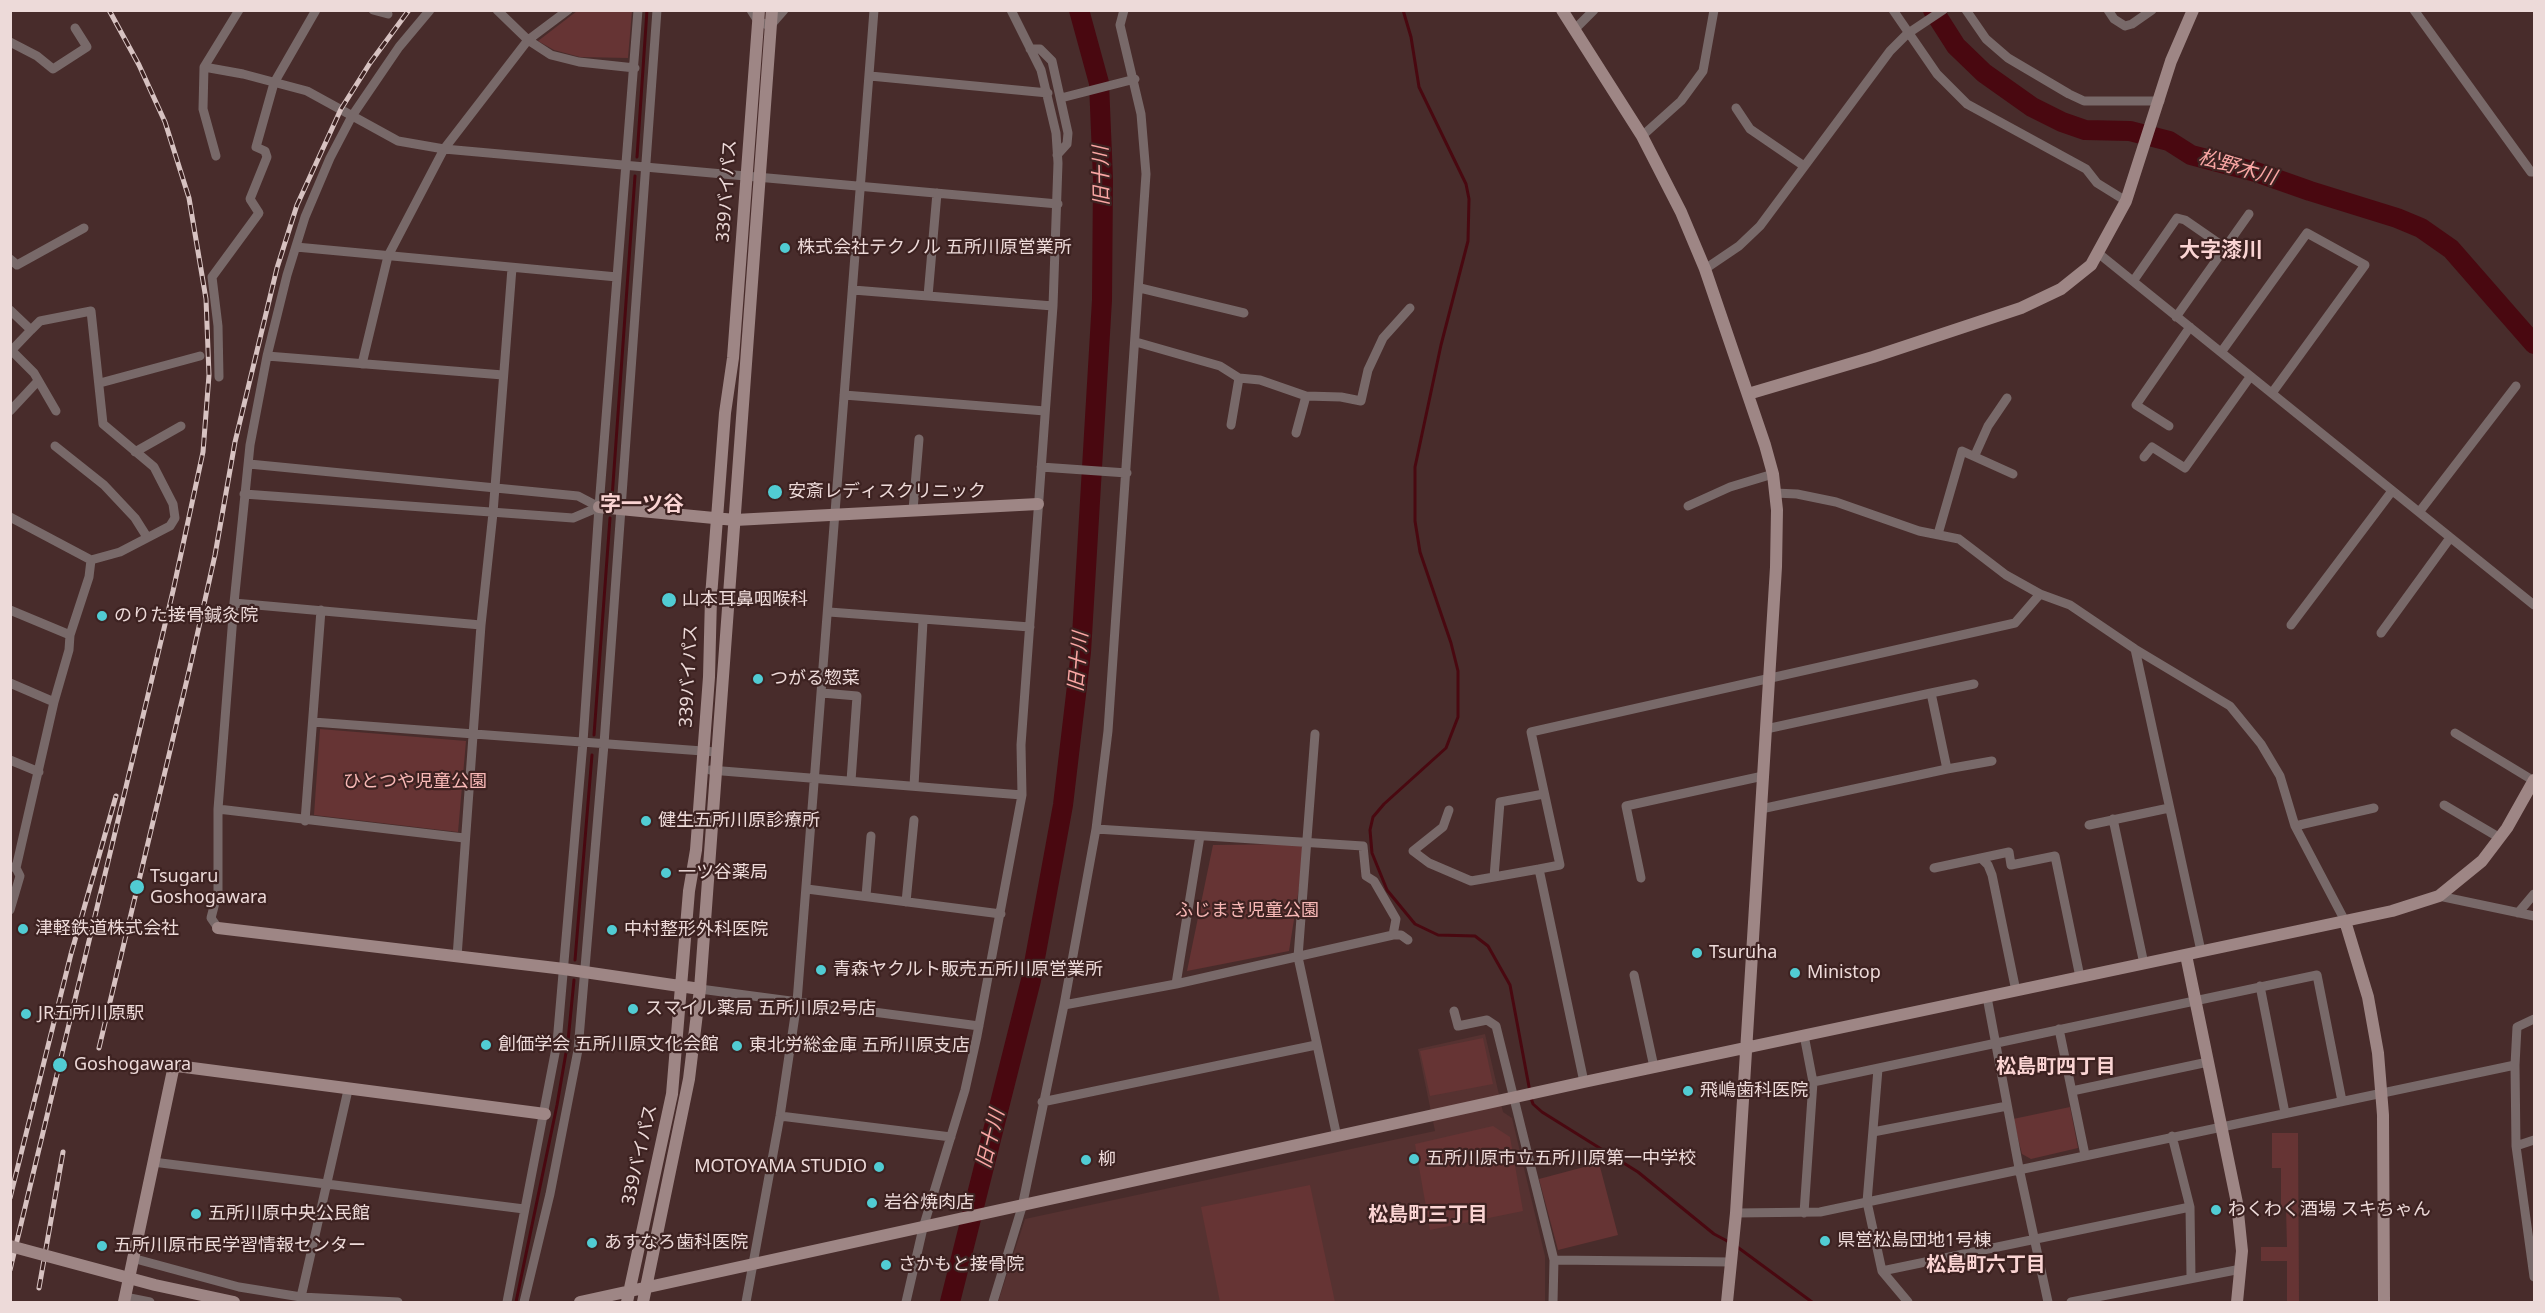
<!DOCTYPE html>
<html>
<head>
<meta charset="utf-8">
<style>
  body { margin:0 }
  #map { position:relative; width:2545px; height:1313px; overflow:hidden; background:#482c2b; font-family:"Noto Sans",sans-serif }
  canvas { display:block }
  .frame { position:absolute; inset:0; border:12px solid #eddad9; pointer-events:none }
</style>
</head>
<body>
<div id="map">
<canvas width="2545" height="1313"></canvas>
<div class="frame"></div>
</div>
<script>
const ctx = document.querySelector('canvas').getContext('2d');
ctx.lineJoin = 'round';
function paint(path, color) { ctx.fillStyle = color; ctx.fill(path, 'evenodd'); }
const poly = rows => new Path2D(rows.map(r => 'M' + r).join(''));
function trace(path, color, width, dash) { ctx.strokeStyle = color; ctx.lineWidth = width; ctx.lineCap = dash ? 'butt' : 'round'; ctx.setLineDash(dash || []); ctx.stroke(path); }
function drawText(font, color, halo, rows, align = 'center') {
  ctx.font = font + ' "Noto Sans","Noto Sans JP",sans-serif'; ctx.lineWidth = 4.5; ctx.setLineDash([]); ctx.textBaseline = 'middle'; ctx.strokeStyle = halo; ctx.fillStyle = color; for (const [text, x, y, turn = 0] of rows) {
    ctx.save(); ctx.translate(x, y); ctx.rotate((+turn || 0) * Math.PI / 180); ctx.textAlign = isNaN(turn) ? turn : align; if (halo) ctx.strokeText(text, 0, 0); ctx.fillText(text, 0, 0); ctx.restore();
  }
}
paint(poly([
  [1485,1034,1503,1112,1512,1118,1545,1256,1545,1302,998,1302,1025,1219,1435,1131,1418,1049]
]), '#563231');
paint(poly([
  [577,11,632,11,628,58,580,57,554,50,538,41],
  [320,729,466,741,458,832,314,815],
  [1306,844,1289,951,1187,971,1213,845],
  [1483,1038,1493,1084,1430,1096,1420,1051],
  [2070,1107,2078,1148,2031,1159,2022,1154,2013,1119],
  [1493,1126,1510,1137,1523,1211,1430,1230,1415,1144],
  [2272,1133,2298,1133,2299,1302,2287,1302,2287,1261,2261,1261,2261,1247,2287,1247,2286,1208,2281,1208,2281,1168,2272,1168],
  [1599,1163,1618,1235,1558,1250,1539,1179],
  [1310,1185,1335,1302,1220,1302,1201,1207]
]), '#663434');
trace(poly([
  [1403,10,1411,37,1419,87,1466,184,1469,199,1468,241,1441,345,1415,467,1415,521,1420,552,1451,643,1458,671,1458,717,1446,748,1384,804,1373,817,1370,830,1372,853,1387,890,1415,924,1438,935,1475,936,1488,946,1510,985,1530,1092],
  [637,157,647,10],
  [612,498,635,176],
  [594,735,610,518],
  [575,960,592,755],
  [1531,1098,1533,1104,1542,1112,1638,1172,1714,1234,1731,1243],
  [1736,1246,1812,1302],
  [516,1302,557,1105,568,1041,574,980]
]), '#490810', 3);
trace(poly([
  [1933,10,1956,46,1984,73,2032,107,2062,122,2085,130,2130,131,2169,141,2191,155,2256,172,2310,191,2397,218,2421,228,2451,249,2534,344],
  [950,1302,1031,980,1063,805,1081,652,1102,300,1103,179,1099,83,1079,10]
]), '#490810', 20);
trace(poly([
  [239,10,204,67,243,74,307,91,398,141,444,149,1058,204],
  [373,10,388,14],
  [497,10,528,40,551,55,579,62,635,68],
  [751,10,758,21,770,26,784,10],
  [1893,10,1937,74,1967,104,2086,169,2097,183,2126,201],
  [1966,10,1986,39,2008,58,2069,94,2084,101,2160,101],
  [2108,10,2114,19,2125,26,2132,24,2152,10],
  [2414,10,2531,172,2534,172],
  [1574,30,1594,10],
  [10,42,37,56,53,69,87,47,75,28],
  [1030,49,1040,49,1052,61,1068,133,1067,144,1057,155],
  [204,67,203,109,216,156],
  [870,76,1048,93],
  [1061,98,1135,79],
  [1736,108,1750,129,1804,166],
  [1642,136,1681,101,1703,71,1714,10],
  [296,247,617,277],
  [2098,253,2534,605],
  [10,259,17,265,84,228],
  [1705,269,1739,246,1760,226,1890,51,1907,34,1943,10],
  [2134,280,2177,218,2185,220,2224,247],
  [1140,288,1244,313],
  [853,290,1053,306],
  [928,296,937,193],
  [10,310,31,330,40,321,91,311,103,424,154,467,173,504,175,518,170,526,120,552,91,560,10,517],
  [2176,317,2249,214],
  [1136,342,1220,366,1239,378,1260,380,1306,396,1341,397,1361,401,1368,370,1383,338,1410,308],
  [12,351,34,373,56,411],
  [2222,351,2307,233,2365,265,2272,393],
  [10,352,31,330],
  [267,356,503,375],
  [362,364,388,256,444,149,528,40,568,10],
  [219,377,218,326,212,277,259,213,250,199,267,157,265,151,256,147,274,83,316,10],
  [100,383,200,356],
  [844,395,1045,411],
  [10,411,38,381],
  [1231,425,1239,378],
  [2169,426,2136,405,2190,327],
  [1296,433,1306,396],
  [55,446,104,485,135,518,147,537],
  [135,452,181,426],
  [1975,455,1988,426,2007,398],
  [2144,457,2152,447,2185,468,2250,377],
  [249,464,578,496,599,507],
  [1041,467,1127,473],
  [1775,493,1797,494,1836,502,1919,531,1959,539,2006,575,2040,594,2070,605,2135,649,2230,706,2261,744,2280,776,2295,826,2345,921],
  [244,494,573,518,599,507],
  [1688,506,1730,487,1773,474],
  [913,510,919,439],
  [2420,511,2516,386],
  [1938,534,1962,451,2013,474],
  [234,603,481,625],
  [10,610,70,635],
  [829,612,1030,627],
  [2291,625,2392,491],
  [2381,633,2450,538],
  [2135,649,2201,951],
  [10,683,54,702],
  [822,693,857,696,851,781],
  [1931,693,1974,684],
  [313,722,716,752],
  [2455,733,2534,781],
  [1315,734,1298,957,1337,1137],
  [10,760,39,772],
  [1947,769,1992,761],
  [710,770,1022,795],
  [914,786,923,621],
  [2444,805,2500,838],
  [218,809,464,838],
  [1761,809,1947,769,1931,693,1766,729],
  [1449,810,1443,827,1413,851,1429,863,1471,881,1494,877,1500,802,1544,794],
  [2113,819,2144,964],
  [305,821,321,610],
  [2089,825,2169,808],
  [2295,826,2374,808],
  [1096,829,1363,846,1366,876,1374,881,1396,919,1393,935,1401,935,1408,940],
  [1981,858,1988,865,1992,875,2016,991],
  [16,868,54,702,69,650,70,635,89,577,91,560],
  [1934,868,2009,852,2011,865,2055,856,2080,977],
  [1494,877,1539,869],
  [1641,878,1626,806,1763,776],
  [807,889,1001,914],
  [866,896,871,836],
  [2439,896,2534,916],
  [906,902,914,820],
  [10,910,20,876,16,868,12,867],
  [2518,913,2534,894],
  [218,928,211,918,218,891,218,809,234,603,250,445,267,356,287,275,305,217,330,158,352,116,399,47,430,10],
  [457,957,481,625,493,513,512,268],
  [1634,975,1654,1067],
  [1176,984,1200,836],
  [2260,986,2285,1113],
  [700,989,979,1026],
  [1987,997,2019,1168,2048,1302],
  [1064,1005,1176,984,1393,935],
  [1454,1011,1458,1026,1487,1020,1496,1026,1554,1260,1553,1302],
  [2534,1019,2517,1027,2515,1065,2516,1146,2534,1277],
  [2059,1029,2085,1155],
  [1804,1035,1813,1082,1804,1213],
  [1878,1069,1867,1202,1882,1271,1908,1302],
  [1584,1082,1539,869,1560,865,1531,732,2015,623,2040,594],
  [1813,1082,2317,975,2342,1101],
  [2072,1091,2208,1062],
  [1042,1102,1316,1045],
  [780,1116,951,1137],
  [1873,1132,2007,1106],
  [2172,1136,2190,1207,2191,1277],
  [2516,1146,2534,1140],
  [153,1162,524,1209],
  [1736,1213,1820,1212,2515,1065],
  [132,1258,239,1287,301,1297,398,1302],
  [1554,1260,1732,1262],
  [1882,1271,2190,1207],
  [125,1297,150,1302],
  [301,1297,348,1090],
  [507,1302,557,1043,583,742,599,507,638,10],
  [524,1302,550,1194,578,1050,604,744,657,10],
  [746,1302,780,1116,797,1002,874,10],
  [906,1302,923,1228,965,1090,977,1036,1022,795,1021,745,1053,306,1058,163,1056,133,1041,70,1011,10],
  [993,1302,1022,1207,1064,1005,1096,829,1108,731,1146,174,1141,114,1120,25,1124,10],
  [2071,1302,2241,1269]
]), '#786969', 9);
trace(poly([
  [1562,10,1642,136,1681,212,1705,269,1765,445,1773,474,1777,510,1776,567,1736,1213,1727,1302],
  [1748,394,1873,357,2021,308,2061,289,2091,265,2126,201,2171,61,2193,10],
  [599,507,735,520,1038,504],
  [2345,921,2368,997,2378,1053,2383,1115,2384,1302],
  [218,928,564,969,700,989],
  [2186,955,2237,1203,2242,1251,2237,1302],
  [124,1302,173,1070,177,1066,545,1114],
  [580,1302,1584,1082,2392,911,2439,896,2482,861,2507,828,2534,780],
  [627,1302,672,1094,689,891,696,850,709,677,711,597,725,413,733,358,759,10],
  [643,1302,689,1079,700,989,772,10]
]), '#9e8685', 12);
const rail = poly([
  [99,1048,190,667,215,555,235,442,277,268,297,205,341,109,370,63,409,10],
  [10,1198,71,954,116,796],
  [10,1270,173,591,203,452,209,375,206,299,189,198,165,122,139,65,109,10],
  [39,1288,63,1152]
]);
trace(rail, '#d7c2c1', 5);
trace(rail, '#3d2221', 3, [9]);
trace(poly([
  [10,1246,155,1285,234,1302]
]), '#9e8685', 12);
for (const [x, y, r, color] of [
  [785,248,6,"#51ccd3"],
  [775,492,8,"#51ccd3"],
  [669,600,8,"#51ccd3"],
  [102,616,6,"#51ccd3"],
  [758,679,6,"#51ccd3"],
  [646,821,6,"#51ccd3"],
  [666,873,6,"#51ccd3"],
  [137,887,8,"#51ccd3"],
  [23,929,6,"#51ccd3"],
  [612,930,6,"#51ccd3"],
  [1697,953,6,"#51ccd3"],
  [821,970,6,"#51ccd3"],
  [1795,973,6,"#51ccd3"],
  [633,1009,6,"#51ccd3"],
  [26,1014,6,"#51ccd3"],
  [486,1045,6,"#51ccd3"],
  [737,1046,6,"#51ccd3"],
  [60,1065,8,"#51ccd3"],
  [1688,1091,6,"#51ccd3"],
  [1414,1159,6,"#51ccd3"],
  [1086,1160,6,"#51ccd3"],
  [879,1167,6,"#51ccd3"],
  [872,1203,6,"#51ccd3"],
  [2216,1210,6,"#51ccd3"],
  [196,1214,6,"#51ccd3"],
  [1825,1241,6,"#51ccd3"],
  [592,1243,6,"#51ccd3"],
  [102,1246,6,"#51ccd3"],
  [886,1265,6,"#51ccd3"]
]) { const dot = new Path2D(); dot.arc(x, y, r, 0, 2 * Math.PI); ctx.fillStyle = color; ctx.fill(dot); trace(dot, '#3d2221', 2); }
drawText('18px', '#eddad9', '#3d2221', [
  ["339バイパス",727,191,-86],
  ["339バイパス",689,676,-87],
  ["339バイパス",640,1155,-77]
]);
drawText('18px', '#eddad9', '#3d2221', [
  ["株式会社テクノル 五所川原営業所",797,248],
  ["安斎レディスクリニック",788,492],
  ["山本耳鼻咽喉科",682,600],
  ["のりた接骨鍼灸院",114,616],
  ["つがる惣菜",770,679],
  ["健生五所川原診療所",658,821],
  ["一ツ谷薬局",678,873],
  ["Tsugaru",150,877],
  ["Goshogawara",150,898],
  ["津軽鉄道株式会社",35,929],
  ["中村整形外科医院",624,930],
  ["Tsuruha",1709,953],
  ["青森ヤクルト販売五所川原営業所",833,970],
  ["Ministop",1807,973],
  ["スマイル薬局 五所川原2号店",645,1009],
  ["JR五所川原駅",38,1014],
  ["創価学会 五所川原文化会館",498,1045],
  ["東北労総金庫 五所川原支店",749,1046],
  ["Goshogawara",74,1065],
  ["飛嶋歯科医院",1700,1091],
  ["五所川原市立五所川原第一中学校",1426,1159],
  ["柳",1098,1160],
  ["MOTOYAMA STUDIO",867,1167,"right"],
  ["岩谷焼肉店",884,1203],
  ["わくわく酒場 スキちゃん",2228,1210],
  ["五所川原中央公民館",208,1214],
  ["県営松島団地1号棟",1837,1241],
  ["あすなろ歯科医院",604,1243],
  ["五所川原市民学習情報センター",114,1246],
  ["さかもと接骨院",898,1265]
], 'left');
drawText('18px', '#f8b8b6', '#3d2221', [
  ["ひとつや児童公園",415,782],
  ["ふじまき児童公園",1247,911]
]);
drawText('italic 20px', '#faa6a4', '#3d2221', [
  ["松野木川",2237,168,16],
  ["旧十川",1102,176,-91],
  ["旧十川",1079,662,-85],
  ["旧十川",991,1139,-76]
]);
drawText('bold 20px', '#fad4d3', '#3d2221', [
  ["松島町四丁目",2056,1067],
  ["松島町三丁目",1428,1215],
  ["松島町六丁目",1986,1265]
]);
drawText('bold 21px', '#fad4d3', '#3d2221', [
  ["大字漆川",2221,251],
  ["字一ツ谷",642,505]
]);
</script>
</body>
</html>
